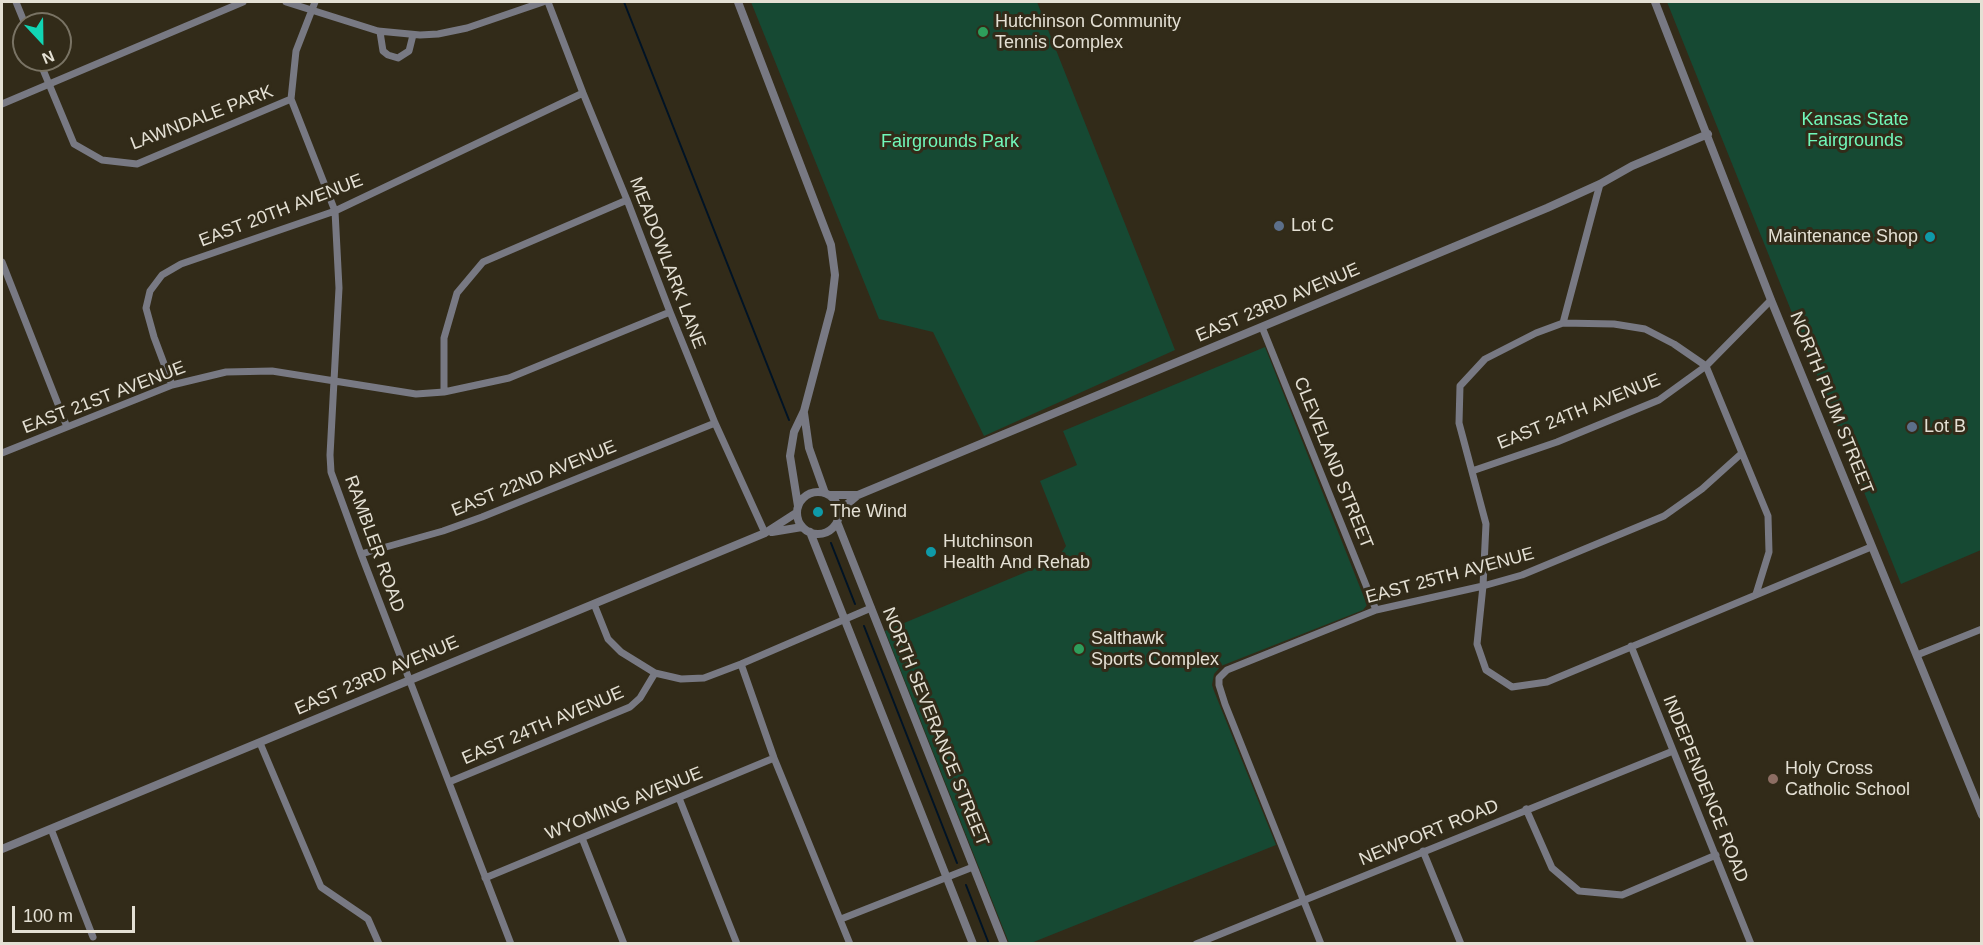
<!DOCTYPE html>
<html>
<head>
<meta charset="utf-8">
<style>
  body { margin:0 }
  #map { position:relative; width:1983px; height:945px; overflow:hidden; background:#322b19; font-family:Arial,sans-serif }
  canvas { display:block }
  .frame { position:absolute; inset:0; border:3px solid #e4e0d4; pointer-events:none }
  .north { position:absolute; left:12px; top:12px; width:60px; height:60px; box-sizing:border-box; background:#322b19; border:2px solid #797364; border-radius:50%; rotate:158deg; font-size:16px; font-weight:700; line-height:24px; text-align:center; color:#e4e0d4 }
  .north::after { content:''; display:block; margin:auto; width:21px; height:27px; background:#11d5b4; clip-path:polygon(50% 0,100% 100%,50% 72%,0 100%) }
  .scale { position:absolute; left:12px; top:906px; width:123px; height:27px; box-sizing:border-box; border:3px solid #e4e0d4; border-top:0; padding-left:8px; font-size:18px; line-height:21px; white-space:nowrap; color:#e4e0d4; -webkit-text-stroke:4px #322b19; paint-order:stroke }
</style>
</head>
<body>
<div id="map">
<canvas width="1983" height="945"></canvas>
<div class="frame"></div>
<div class="north">N</div>
<div class="scale">100 m</div>
</div>
<script>
const ctx = document.querySelector('canvas').getContext('2d');
ctx.lineJoin = 'round';
function paint(path, color) { ctx.fillStyle = color; ctx.fill(path, 'evenodd'); }
const poly = rows => new Path2D(rows.map(r => 'M' + r).join(''));
function trace(path, color, width, dash) { ctx.strokeStyle = color; ctx.lineWidth = width; ctx.lineCap = dash ? 'butt' : 'round'; ctx.setLineDash(dash || []); ctx.stroke(path); }
function drawText(font, color, halo, rows, align = 'center') {
  ctx.font = font + ' Arial,sans-serif'; ctx.lineWidth = 6; ctx.setLineDash([]); ctx.textBaseline = 'middle'; ctx.strokeStyle = halo; ctx.fillStyle = color; for (const [text, x, y, turn = 0] of rows) {
    ctx.save(); ctx.translate(x, y); ctx.rotate((+turn || 0) * Math.PI / 180); ctx.textAlign = isNaN(turn) ? turn : align; if (halo) ctx.strokeText(text, 0, 0); ctx.fillText(text, 0, 0); ctx.restore();
  }
}
paint(poly([
  [751,2,1037,2,1175,350,984,436,933,332,879,319],
  [1667,2,1981,2,1981,550,1901,584],
  [1265,347,1367,605,1363,610,1221,666,1214,674,1212,685,1214,691,1276,845,1031,943,1009,943,885,631,1057,559,1066,546,1040,481,1077,465,1063,431]
]), '#164933');
trace(poly([
  [624,2,789,420],
  [831,543,855,604],
  [864,626,957,863],
  [966,885,989,944]
]), '#001325', 2);
trace(poly([
  [16,2,25,24],
  [286,2,378,31,420,35,438,34,467,28,543,2],
  [315,2,296,51,291,99,335,211,339,288,330,455,331,472,361,554,511,944],
  [548,2,583,93,627,200,670,312,715,423,765,533],
  [380,32,383,51,388,55,398,58,409,51,413,35],
  [39,60,74,144,102,160,137,164,291,99],
  [2,104,243,2],
  [2,262,67,427],
  [1563,323,1600,184],
  [1262,327,1376,610],
  [172,385,154,337,146,308,150,291,162,275,181,264,335,211,583,93],
  [444,392,444,338,457,293,483,262,627,200],
  [2,453,172,385,226,372,272,371,416,394,444,392,509,378,670,312],
  [1472,471,1557,442,1659,400,1706,366,1771,300],
  [361,554,443,531,482,517,715,423],
  [1756,594,1769,552,1768,516,1706,366,1674,344,1645,329,1614,324,1563,323,1536,333,1485,359,1460,386,1459,423,1486,524,1483,586,1477,644,1486,670,1512,687,1547,682,1871,547],
  [594,604,608,639,621,652,655,673],
  [1631,646,1751,944],
  [1917,655,1982,629],
  [741,664,774,758,850,944],
  [260,743,321,887,368,919,379,944],
  [449,782,630,707,640,698,655,673,681,679,704,678,741,664,871,608],
  [679,798,737,944],
  [1526,809,1552,868,1579,891,1622,895,1716,855],
  [51,829,93,937],
  [582,838,624,944],
  [1423,851,1461,944],
  [485,878,774,758],
  [841,919,973,867],
  [1196,944,1673,751],
  [1321,944,1225,704,1219,685,1219,678,1227,670,1376,610,1483,586,1522,575,1664,516,1702,489,1742,453]
]), '#787983', 7);
trace(poly([
  [738,2,831,245,835,275,831,309,804,411,794,432,790,456,798,506],
  [1655,2,1771,300,1982,815],
  [804,413,809,448,825,493],
  '797 513a21 21 0 1 1 42 0a21 21 0 1 1-42 0Z',
  [829,495,858,495],
  [839,511,858,495,1547,208,1600,184,1632,166,1708,134],
  [837,522,1004,944],
  [772,532,802,527],
  [810,532,973,944],
  [2,849,765,533,796,513]
]), '#787983', 8);
for (const [x, y, r, color] of [
  [983,32,6,"#2e9e5b"],
  [1279,226,6,"#5c6f8a"],
  [1930,237,6,"#0f9aa8"],
  [1912,427,6,"#5c6f8a"],
  [818,512,6,"#0f9aa8"],
  [931,552,6,"#0f9aa8"],
  [1079,649,6,"#2e9e5b"],
  [1773,779,6,"#8d6e63"]
]) { const dot = new Path2D(); dot.arc(x, y, r, 0, 2 * Math.PI); ctx.fillStyle = color; ctx.fill(dot); trace(dot, '#322b19', 2); }
drawText('18px', '#e4e0d4', '#322b19', [
  ["Hutchinson Community",995,22],
  ["Tennis Complex",995,43],
  ["Lot C",1291,226],
  ["Maintenance Shop",1918,237,"right"],
  ["Lot B",1924,427],
  ["The Wind",830,512],
  ["Hutchinson",943,542],
  ["Health And Rehab",943,563],
  ["Salthawk",1091,639],
  ["Sports Complex",1091,660],
  ["Holy Cross",1785,769],
  ["Catholic School",1785,790]
], 'left');
drawText('18px', '#e4e0d4', '#322b19', [
  ["LAWNDALE PARK",202,118,-21],
  ["EAST 20TH AVENUE",281,211,-21],
  ["MEADOWLARK LANE",667,263,69],
  ["EAST 23RD AVENUE",1278,303,-23],
  ["EAST 21ST AVENUE",104,398,-21],
  ["NORTH PLUM STREET",1831,403,68],
  ["EAST 24TH AVENUE",1579,412,-22],
  ["CLEVELAND STREET",1333,463,68],
  ["EAST 22ND AVENUE",534,479,-22],
  ["RAMBLER ROAD",374,544,70],
  ["EAST 25TH AVENUE",1450,576,-15],
  ["EAST 23RD AVENUE",377,676,-23],
  ["EAST 24TH AVENUE",543,726,-23],
  ["NORTH SEVERANCE STREET",935,727,68],
  ["INDEPENDENCE ROAD",1705,789,68],
  ["WYOMING AVENUE",624,804,-22],
  ["NEWPORT ROAD",1429,833,-22]
]);
drawText('18px', '#71f8ba', '#322b19', [
  ["Kansas State",1855,120],
  ["Fairgrounds",1855,141],
  ["Fairgrounds Park",950,142]
]);
</script>
</body>
</html>
